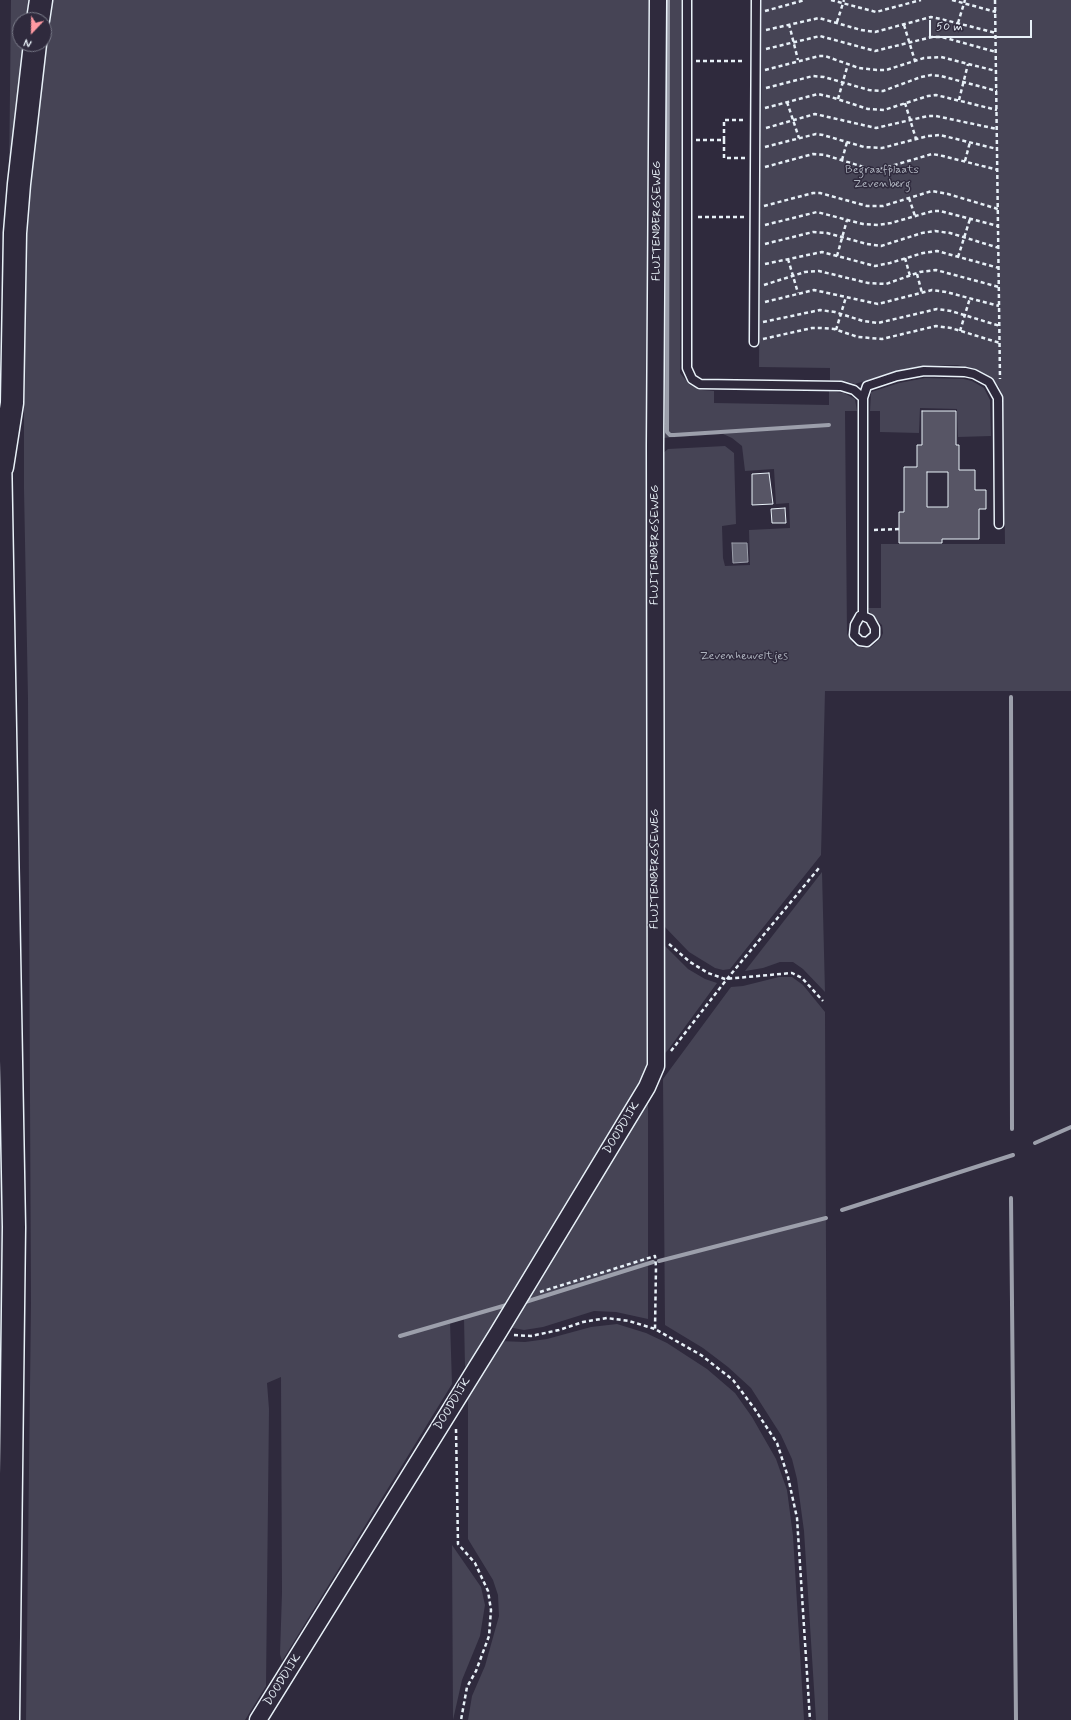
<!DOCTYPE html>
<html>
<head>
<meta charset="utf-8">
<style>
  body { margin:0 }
  #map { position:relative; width:1071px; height:1720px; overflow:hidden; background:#2f2a3d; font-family:Mynerve,sans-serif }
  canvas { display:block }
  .north { position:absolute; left:12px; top:12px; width:40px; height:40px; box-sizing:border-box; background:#2f2a3d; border:1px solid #797a88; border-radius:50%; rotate:202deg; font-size:11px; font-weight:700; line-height:16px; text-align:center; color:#e8f1f8 }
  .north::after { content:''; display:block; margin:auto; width:14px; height:18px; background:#ff9aa2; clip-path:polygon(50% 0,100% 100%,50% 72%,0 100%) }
  .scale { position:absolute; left:929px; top:20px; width:103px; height:18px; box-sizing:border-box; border:2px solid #e8f1f8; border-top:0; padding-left:5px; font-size:12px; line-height:14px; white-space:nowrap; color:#e8f1f8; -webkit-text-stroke:3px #2f2a3d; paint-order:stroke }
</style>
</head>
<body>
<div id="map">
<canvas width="1071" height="1720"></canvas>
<div class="north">N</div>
<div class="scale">50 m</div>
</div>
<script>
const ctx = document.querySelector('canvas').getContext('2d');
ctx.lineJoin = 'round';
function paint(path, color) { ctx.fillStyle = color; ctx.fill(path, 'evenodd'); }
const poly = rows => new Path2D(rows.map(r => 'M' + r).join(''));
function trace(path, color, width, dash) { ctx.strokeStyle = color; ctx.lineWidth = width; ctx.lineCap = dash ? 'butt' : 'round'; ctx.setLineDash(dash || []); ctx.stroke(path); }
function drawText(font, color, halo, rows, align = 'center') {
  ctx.font = font + ' Mynerve,sans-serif'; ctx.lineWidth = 3; ctx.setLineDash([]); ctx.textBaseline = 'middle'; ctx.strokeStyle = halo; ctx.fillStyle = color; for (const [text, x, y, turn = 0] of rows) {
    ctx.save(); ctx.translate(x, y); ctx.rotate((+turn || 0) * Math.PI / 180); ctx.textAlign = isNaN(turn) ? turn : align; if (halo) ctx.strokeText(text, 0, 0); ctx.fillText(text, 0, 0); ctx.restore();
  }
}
paint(poly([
  [11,0,36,0,33,20,20,20,20,44,30,44,9,179],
  [51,0,649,0,646,1075,554,1228,470,1362,465,1367,464,1318,450,1321,452,1384,282,1661,280,1654,282,1593,281,1377,267,1383,269,1409,266,1686,245,1720,26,1720,31,1303,28,699,24,489,24,319,27,215,32,156],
  [661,0,681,0,680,373,690,385,702,390,714,391,714,403,829,405,829,391,844,393,855,399,857,411,845,411,847,634,854,645,864,648,871,647,881,638,883,633,882,625,871,614,868,608,881,608,881,544,1005,544,1003,397,999,387,993,379,976,369,957,365,924,366,896,371,855,384,845,381,830,380,830,368,759,367,762,0,1071,0,1071,691,825,691,821,855,730,969,723,970,715,968,689,952,663,925,662,454,668,449,725,446,734,453,736,524,722,526,723,558,725,566,750,565,749,530,790,528,789,503,776,504,774,469,745,471,742,446,732,438,723,434,662,438],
  [925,378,964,379,972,381,984,388,990,400,991,436,958,437,957,409,920,408,919,433,880,432,880,411,870,411,871,392,899,383],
  [0,834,2,951,3,1280,0,1690],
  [822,872,825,992,803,969,793,962,780,962,763,968,745,971],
  [663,944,688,969,705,979,717,983,668,1050,663,1055],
  [779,977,792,977,803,985,825,1012,828,1720,816,1720,804,1531,797,1479,792,1459,781,1435,751,1388,728,1367,703,1348,665,1325,663,1079,731,987,743,986],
  [648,1101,648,1319,616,1312,594,1311,543,1327,524,1330,508,1327],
  [617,1324,646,1333,667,1343,707,1369,735,1393,752,1417,776,1459,787,1490,793,1536,804,1720,468,1720,472,1696,485,1666,499,1616,498,1595,493,1580,468,1539,468,1389,499,1341,525,1342,547,1339,591,1327],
  [452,1545,481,1587,485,1605,480,1636,462,1680,453,1720]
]), '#464455');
const water = poly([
  [732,543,747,543,748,562,733,563,732,543]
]);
paint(water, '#696978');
trace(water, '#9c9fab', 1);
trace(poly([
  [668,0,667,432,670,435,674,435,829,425],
  [1011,697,1012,1129],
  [1035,1143,1071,1127],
  [1011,1198,1016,1720],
  [842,1210,1013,1155],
  [659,1261,826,1218],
  [522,1303,653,1262],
  [400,1336,510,1304]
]), '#9c9fab', 4);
const building = poly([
  [922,411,956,411,956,445,959,445,959,470,975,470,975,490,986,490,986,509,979,509,979,539,942,539,942,543,899,543,899,512,904,512,904,467,917,467,917,445,922,445,922,411],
  [927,472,948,472,948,507,927,507,927,472],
  [769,473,773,504,752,505,752,474,769,473],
  [785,508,786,523,772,523,771,509,785,508]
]);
paint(building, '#575565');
trace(building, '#e8f1f8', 1);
const lane = poly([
  [687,0,687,368,692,379,700,384,841,386,854,390,863,398,863,616],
  [754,342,756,0],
  [863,398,867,386,897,376,924,371,965,372,974,374,989,382,998,398,999,524],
  [860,616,863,616,870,619,875,628,875,635,867,642,860,641,854,635,855,625,860,616]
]);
const street = poly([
  [258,1720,498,1333,647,1087,656,1066,655,445,658,0]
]);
const highway = poly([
  [38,20,41,0],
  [0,452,14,1227,8,1720],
  [2,467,12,403,15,233,19,184,35,44]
]);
trace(lane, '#e8f1f8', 11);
trace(street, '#e8f1f8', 19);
trace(highway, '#e8f1f8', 25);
trace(poly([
  [831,0,876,12,921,0],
  [952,0,996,12],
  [995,0,1000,379],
  [765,11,805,0],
  [837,22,844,0],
  [958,23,965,0],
  [789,24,798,60],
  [904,25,915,61],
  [766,30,819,18,861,30,875,32,931,17,941,19,996,33],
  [766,49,820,36,875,51,932,37,942,37,996,52],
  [696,61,745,61],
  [765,70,819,56,825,56,859,68,877,70,886,70,924,58,941,57,996,71],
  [766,88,813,76,824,77,869,90,883,91,921,77,931,75,941,76,997,91],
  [838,99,848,64],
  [959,100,968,64],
  [787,102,799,138],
  [905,103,916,139],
  [765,108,818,94,831,97,868,109,884,110,928,96,936,95,997,110],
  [766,128,815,114,876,128,928,116,936,116,997,129],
  [696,140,724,140,724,158,745,158],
  [724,140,724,120,745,120],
  [765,147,816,134,823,135,864,147,882,148,928,136,940,135,997,149],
  [842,160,847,142],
  [965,161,970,142],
  [765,167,813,154,825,155,867,168,881,169,932,154,943,156,998,170],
  [909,198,915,216],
  [764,206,813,193,820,193,867,206,883,206,932,191,948,194,998,209],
  [698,217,745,217],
  [765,225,817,212,863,224,878,225,891,223,933,211,940,211,998,226],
  [765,244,813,232,827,233,867,244,881,246,922,233,935,231,950,233,999,248],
  [837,256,847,220],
  [958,257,970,219],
  [905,258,910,276],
  [788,259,798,293],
  [765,264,822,252,875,266,890,263,923,253,937,251,999,268],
  [917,274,922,293],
  [764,285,805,272,819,271,868,283,886,284,920,272,936,270,999,287],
  [765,302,814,290,878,304,932,290,946,292,999,306],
  [763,322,820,310,835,312,863,321,878,323,937,309,951,311,1000,326],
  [836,330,846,297],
  [960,331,970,298],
  [763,339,812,328,821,328,834,329,858,337,882,339,936,326,951,328,1000,343],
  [874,530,899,529],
  [669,944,690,962,708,973,725,979,792,973,802,978,823,1001],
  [671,1051,727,979,819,868],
  [540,1292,655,1256,656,1267,655,1329],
  [514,1335,531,1336,559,1330,583,1322,607,1318,629,1321,655,1329,701,1355,733,1380,754,1408,777,1443,788,1477,797,1518,810,1720],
  [456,1429,458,1544,475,1563,488,1591,491,1610,489,1636,476,1671,467,1687,461,1720]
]), '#e8f1f8', 2.5, [4, 3]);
trace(lane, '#2f2a3d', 8);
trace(street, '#2f2a3d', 16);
trace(highway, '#2f2a3d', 22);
drawText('12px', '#afb4bf', '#2f2a3d', [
  ["Begraafplaats",882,170],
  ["Zevenberg",882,184],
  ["Zevenheuveltjes",744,656]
]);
drawText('12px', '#e8f1f8', '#2f2a3d', [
  ["FLUITENBERGSEWEG",657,221,-90],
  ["FLUITENBERGSEWEG",655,545,-90],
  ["FLUITENBERGSEWEG",655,869,-90],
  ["DOODDIJK",622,1128,-59],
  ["DOODDIJK",453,1404,-59],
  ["DOODDIJK",283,1680,-58]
]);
</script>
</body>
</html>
